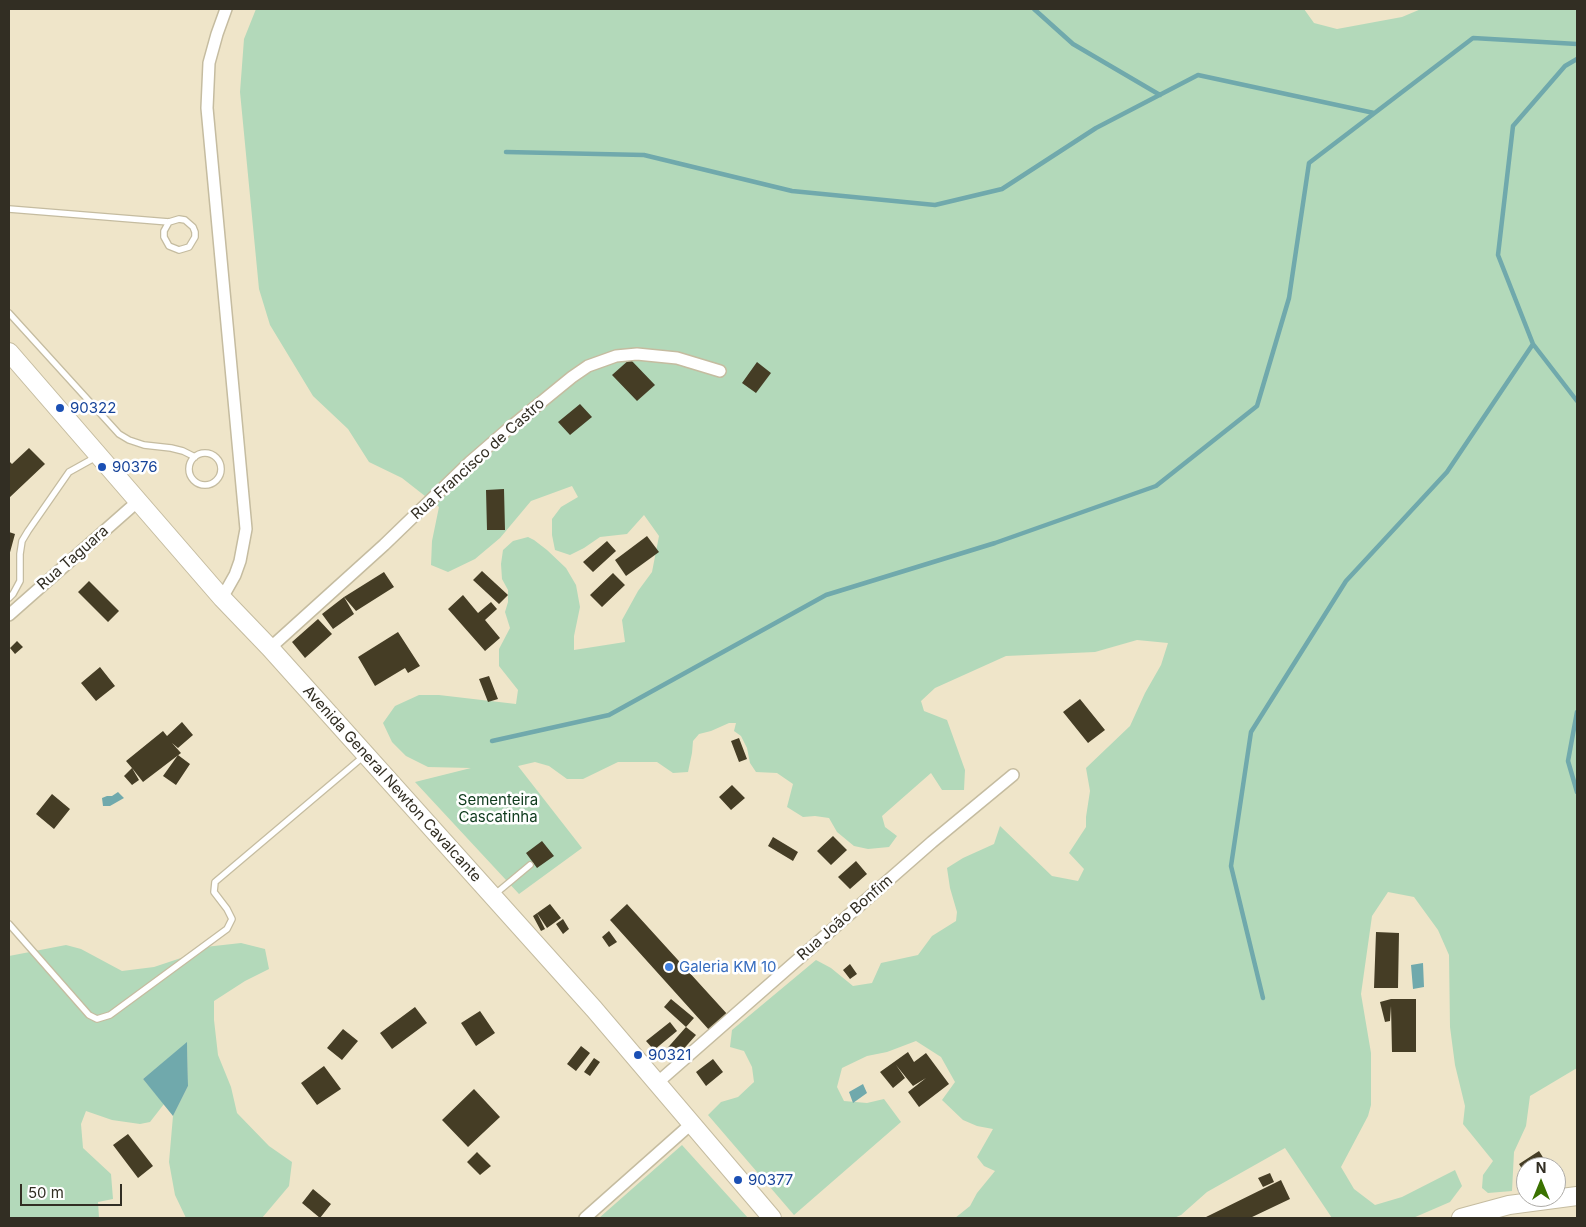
<!DOCTYPE html>
<html>
<head>
<meta charset="utf-8">
<style>
  body { margin:0 }
  #map { position:relative; width:1586px; height:1227px; overflow:hidden; background:#efe5c9; font-family:Inter,sans-serif }
  canvas { display:block }
  .frame { position:absolute; inset:0; border:10px solid #322e23; pointer-events:none }
  .north { position:absolute; left:1516px; top:1157px; width:50px; height:50px; box-sizing:border-box; background:#fff; border:1px solid #adaba7; border-radius:50%; rotate:0deg; font-size:14px; font-weight:700; line-height:20px; text-align:center; color:#322e23 }
  .north::after { content:''; display:block; margin:auto; width:18px; height:22px; background:#3a7200; clip-path:polygon(50% 0,100% 100%,50% 72%,0 100%) }
  .scale { position:absolute; left:20px; top:1184px; width:102px; height:22px; box-sizing:border-box; border:2px solid #322e23; border-top:0; padding-left:6px; font-size:15px; line-height:18px; white-space:nowrap; color:#322e23; -webkit-text-stroke:4px #fff; paint-order:stroke }
</style>
</head>
<body>
<div id="map">
<canvas width="1586" height="1227"></canvas>
<div class="frame"></div>
<div class="north">N</div>
<div class="scale">50 m</div>
</div>
<script>
const ctx = document.querySelector('canvas').getContext('2d');
ctx.lineJoin = 'round';
function paint(path, color) { ctx.fillStyle = color; ctx.fill(path, 'evenodd'); }
const poly = rows => new Path2D(rows.map(r => 'M' + r).join(''));
function trace(path, color, width, dash) { ctx.strokeStyle = color; ctx.lineWidth = width; ctx.lineCap = dash ? 'butt' : 'round'; ctx.setLineDash(dash || []); ctx.stroke(path); }
function drawText(font, color, halo, rows, align = 'center') {
  ctx.font = font + ' Inter,sans-serif'; ctx.lineWidth = 5; ctx.setLineDash([]); ctx.textBaseline = 'middle'; ctx.strokeStyle = halo; ctx.fillStyle = color; for (const [text, x, y, turn = 0] of rows) {
    ctx.save(); ctx.translate(x, y); ctx.rotate((+turn || 0) * Math.PI / 180); ctx.textAlign = isNaN(turn) ? turn : align; if (halo) ctx.strokeText(text, 0, 0); ctx.fillText(text, 0, 0); ctx.restore();
  }
}
paint(poly([
  [256,9,1304,9,1314,23,1337,29,1402,17,1421,9,1577,9,1577,1068,1530,1096,1526,1126,1514,1152,1512,1191,1488,1193,1482,1188,1483,1175,1493,1161,1463,1124,1465,1106,1455,1065,1450,1027,1449,955,1438,930,1414,897,1388,892,1372,916,1361,994,1371,1053,1371,1105,1368,1116,1341,1167,1354,1189,1375,1205,1402,1197,1455,1170,1462,1186,1450,1202,1413,1218,1332,1218,1285,1148,1207,1192,1181,1215,1174,1218,955,1218,970,1206,977,1193,995,1171,984,1166,977,1157,993,1129,977,1126,963,1120,942,1100,955,1082,941,1057,916,1041,887,1052,867,1056,842,1068,837,1087,844,1101,867,1103,884,1099,901,1122,794,1215,708,1115,721,1102,738,1097,754,1082,752,1067,744,1051,730,1047,732,1030,816,960,831,968,853,986,872,983,881,963,918,955,932,936,956,921,957,912,950,888,947,868,963,858,994,844,1000,826,1052,876,1078,881,1084,869,1069,853,1086,827,1086,817,1090,791,1086,768,1130,726,1145,693,1161,665,1168,643,1137,640,1095,652,1006,656,935,688,921,701,924,711,947,720,965,770,964,790,942,790,931,773,882,816,885,827,897,836,889,847,868,849,854,846,837,832,829,818,815,816,803,817,787,807,793,784,777,773,756,772,750,763,747,748,741,736,734,731,736,723,729,723,711,731,699,734,693,741,692,753,688,772,673,773,657,762,618,762,583,779,567,779,549,766,535,762,518,766,582,848,519,894,415,782,471,768,428,767,406,756,392,742,383,723,395,706,419,695,439,695,516,704,518,690,499,666,499,649,510,628,505,612,508,602,508,590,502,579,501,564,503,550,513,541,528,537,534,540,547,550,566,568,576,585,580,607,574,636,574,650,625,642,622,620,638,591,652,572,659,536,644,515,627,534,600,537,584,548,570,555,555,550,552,535,552,519,561,507,578,497,572,486,531,501,500,538,475,559,448,572,431,565,432,541,439,507,402,478,369,462,348,429,313,396,270,325,259,289,240,92,244,39],
  [241,943,265,949,269,969,245,981,214,1001,214,1020,218,1055,231,1087,237,1113,269,1146,292,1162,289,1186,262,1218,186,1218,175,1195,169,1162,173,1116,188,1086,187,1043,143,1079,164,1104,150,1122,140,1124,112,1120,86,1111,81,1124,83,1148,111,1174,113,1199,98,1202,99,1218,9,1218,9,956,66,945,81,949,122,971,154,967,181,958,205,947],
  [682,1145,748,1218,599,1218]
]), '#b3d9ba');
paint(poly([
  [118,792,124,798,110,806,103,806,102,798,107,796,112,796],
  [1423,963,1424,987,1413,989,1411,965],
  [187,1042,188,1086,173,1116,143,1079],
  [863,1084,867,1093,853,1103,849,1092]
]), '#70a9ac');
trace(poly([
  [1034,9,1073,44,1160,95],
  [1577,59,1565,66,1513,126,1498,255,1533,344,1577,401],
  [506,152,644,155,792,191,935,205,1002,189,1096,128,1198,75,1374,113],
  [1577,712,1568,761,1577,792],
  [492,741,609,715,826,595,995,543,1156,486,1257,406,1289,298,1309,163,1473,38,1577,44],
  [1263,998,1231,866,1251,732,1346,581,1447,472,1533,344]
]), '#70a9ac', 4.5);
paint(poly([
  [630,359,655,385,637,401,612,375],
  [757,362,771,373,756,393,742,383],
  [580,404,592,417,570,435,558,422],
  [29,448,45,464,9,498,9,461,12,464],
  [504,489,505,530,487,530,486,490],
  [9,532,15,534,9,556],
  [647,536,659,552,626,576,615,560],
  [607,541,616,551,593,572,583,562],
  [482,571,508,595,499,604,473,580],
  [384,572,394,587,356,611,344,597],
  [613,573,625,585,602,607,590,595],
  [89,581,119,611,108,622,78,592],
  [463,595,478,613,491,602,497,609,485,620,500,638,485,651,448,609],
  [344,597,354,614,333,629,322,614],
  [318,619,332,634,305,658,292,642],
  [398,632,420,666,408,673,405,668,375,686,358,657],
  [17,641,23,647,15,654,10,648],
  [100,667,115,686,96,701,81,683],
  [489,676,498,699,488,702,479,679],
  [1080,699,1105,730,1088,743,1063,712],
  [182,722,193,735,178,748,172,743,181,753,143,782,132,768,139,780,132,785,124,776,132,768,126,761,163,731,167,736],
  [739,738,747,759,739,762,731,741],
  [178,755,190,764,176,785,163,776],
  [732,785,745,798,731,810,719,797],
  [52,794,70,809,54,829,36,814],
  [833,836,847,850,831,865,817,851],
  [773,837,798,852,793,861,768,846],
  [542,841,554,856,537,868,526,853],
  [856,861,867,874,850,889,838,877],
  [550,904,561,918,547,928,537,913,545,929,541,931,533,916],
  [627,904,728,1015,710,1031,610,920],
  [563,919,569,929,563,934,556,924],
  [609,931,617,942,609,947,602,937],
  [1376,932,1399,933,1398,988,1374,988],
  [850,964,857,974,850,979,843,970],
  [671,999,694,1018,686,1027,664,1007],
  [1391,999,1416,999,1416,1052,1392,1052,1391,1006,1390,1021,1385,1022,1380,1002],
  [415,1007,427,1023,392,1049,380,1033],
  [480,1011,495,1033,476,1046,461,1023],
  [670,1022,677,1031,654,1050,646,1041],
  [686,1027,696,1035,673,1061,663,1053],
  [343,1029,358,1041,342,1060,327,1048],
  [581,1046,590,1053,576,1071,567,1064],
  [908,1052,914,1062,926,1053,949,1084,919,1107,908,1092,926,1078,913,1086,896,1065,905,1078,893,1088,880,1072],
  [594,1058,600,1062,590,1076,584,1072],
  [713,1059,723,1072,706,1086,696,1072],
  [324,1066,341,1089,317,1105,301,1083],
  [474,1089,500,1117,468,1147,442,1120],
  [128,1134,153,1166,138,1178,113,1145],
  [1539,1151,1549,1167,1526,1167,1526,1175,1519,1164],
  [477,1152,491,1166,480,1175,467,1162],
  [1270,1173,1274,1182,1263,1187,1258,1178],
  [1281,1180,1290,1199,1250,1218,1204,1218],
  [313,1189,331,1204,320,1218,302,1203]
]), '#453d25');
const service = poly([
  [9,209,169,222,179,219,185,220,193,227,195,232,195,237,189,247,179,250,169,246,164,237,164,231,169,222],
  [9,313,119,434,129,440,144,445,171,448,183,451,195,457],
  '189 469a16 16 0 1 1 32 0a16 16 0 1 1-32 0Z',
  [9,598,13,594,20,581,20,554,22,541,28,531,69,472,96,457],
  [494,895,530,865],
  [9,924,89,1015,97,1019,110,1015,227,929,232,919,227,909,214,892,215,882,364,756]
]);
const minor = poly([
  [222,598,235,575,240,561,246,529,207,108,209,63,217,34,226,9],
  [9,615,137,502],
  [270,648,384,545,470,462,507,430,572,377,588,366,616,356,637,354,677,358,720,371],
  [657,1083,932,842,1013,775],
  [585,1218,691,1124]
]);
const primary = poly([
  [9,352,222,598,270,648,594,1009,772,1218],
  [1461,1218,1509,1205,1577,1196]
]);
trace(service, '#c5bca0', 8);
trace(minor, '#c5bca0', 14);
trace(primary, '#c5bca0', 20);
trace(service, '#fff', 5.5);
trace(minor, '#fff', 11);
trace(primary, '#fff', 18);
for (const [x, y, r, color] of [
  [60,408,5,"#1a4fb4"],
  [102,467,5,"#1a4fb4"],
  [669,967,5,"#3f7fe0"],
  [638,1055,5,"#1a4fb4"],
  [738,1180,5,"#1a4fb4"]
]) { const dot = new Path2D(); dot.arc(x, y, r, 0, 2 * Math.PI); ctx.fillStyle = color; ctx.fill(dot); trace(dot, '#fff', 2); }
drawText('15px', '#164399', '#fff', [
  ["90322",70,408],
  ["90376",112,467],
  ["90321",648,1055],
  ["90377",748,1180]
], 'left');
drawText('15px', '#322e23', '#fff', [
  ["Rua Francisco de Castro",478,459,-42],
  ["Rua Taguara",73,558,-41],
  ["Avenida General Newton Cavalcante",392,784,48],
  ["Rua João Bonfim",845,918,-41]
]);
drawText('15px', '#0e3a1c', '#fff', [
  ["Sementeira",498,800],
  ["Cascatinha",498,817]
]);
drawText('15px', '#366cbe', '#fff', [
  ["Galeria KM 10",679,967]
], 'left');
</script>
</body>
</html>
